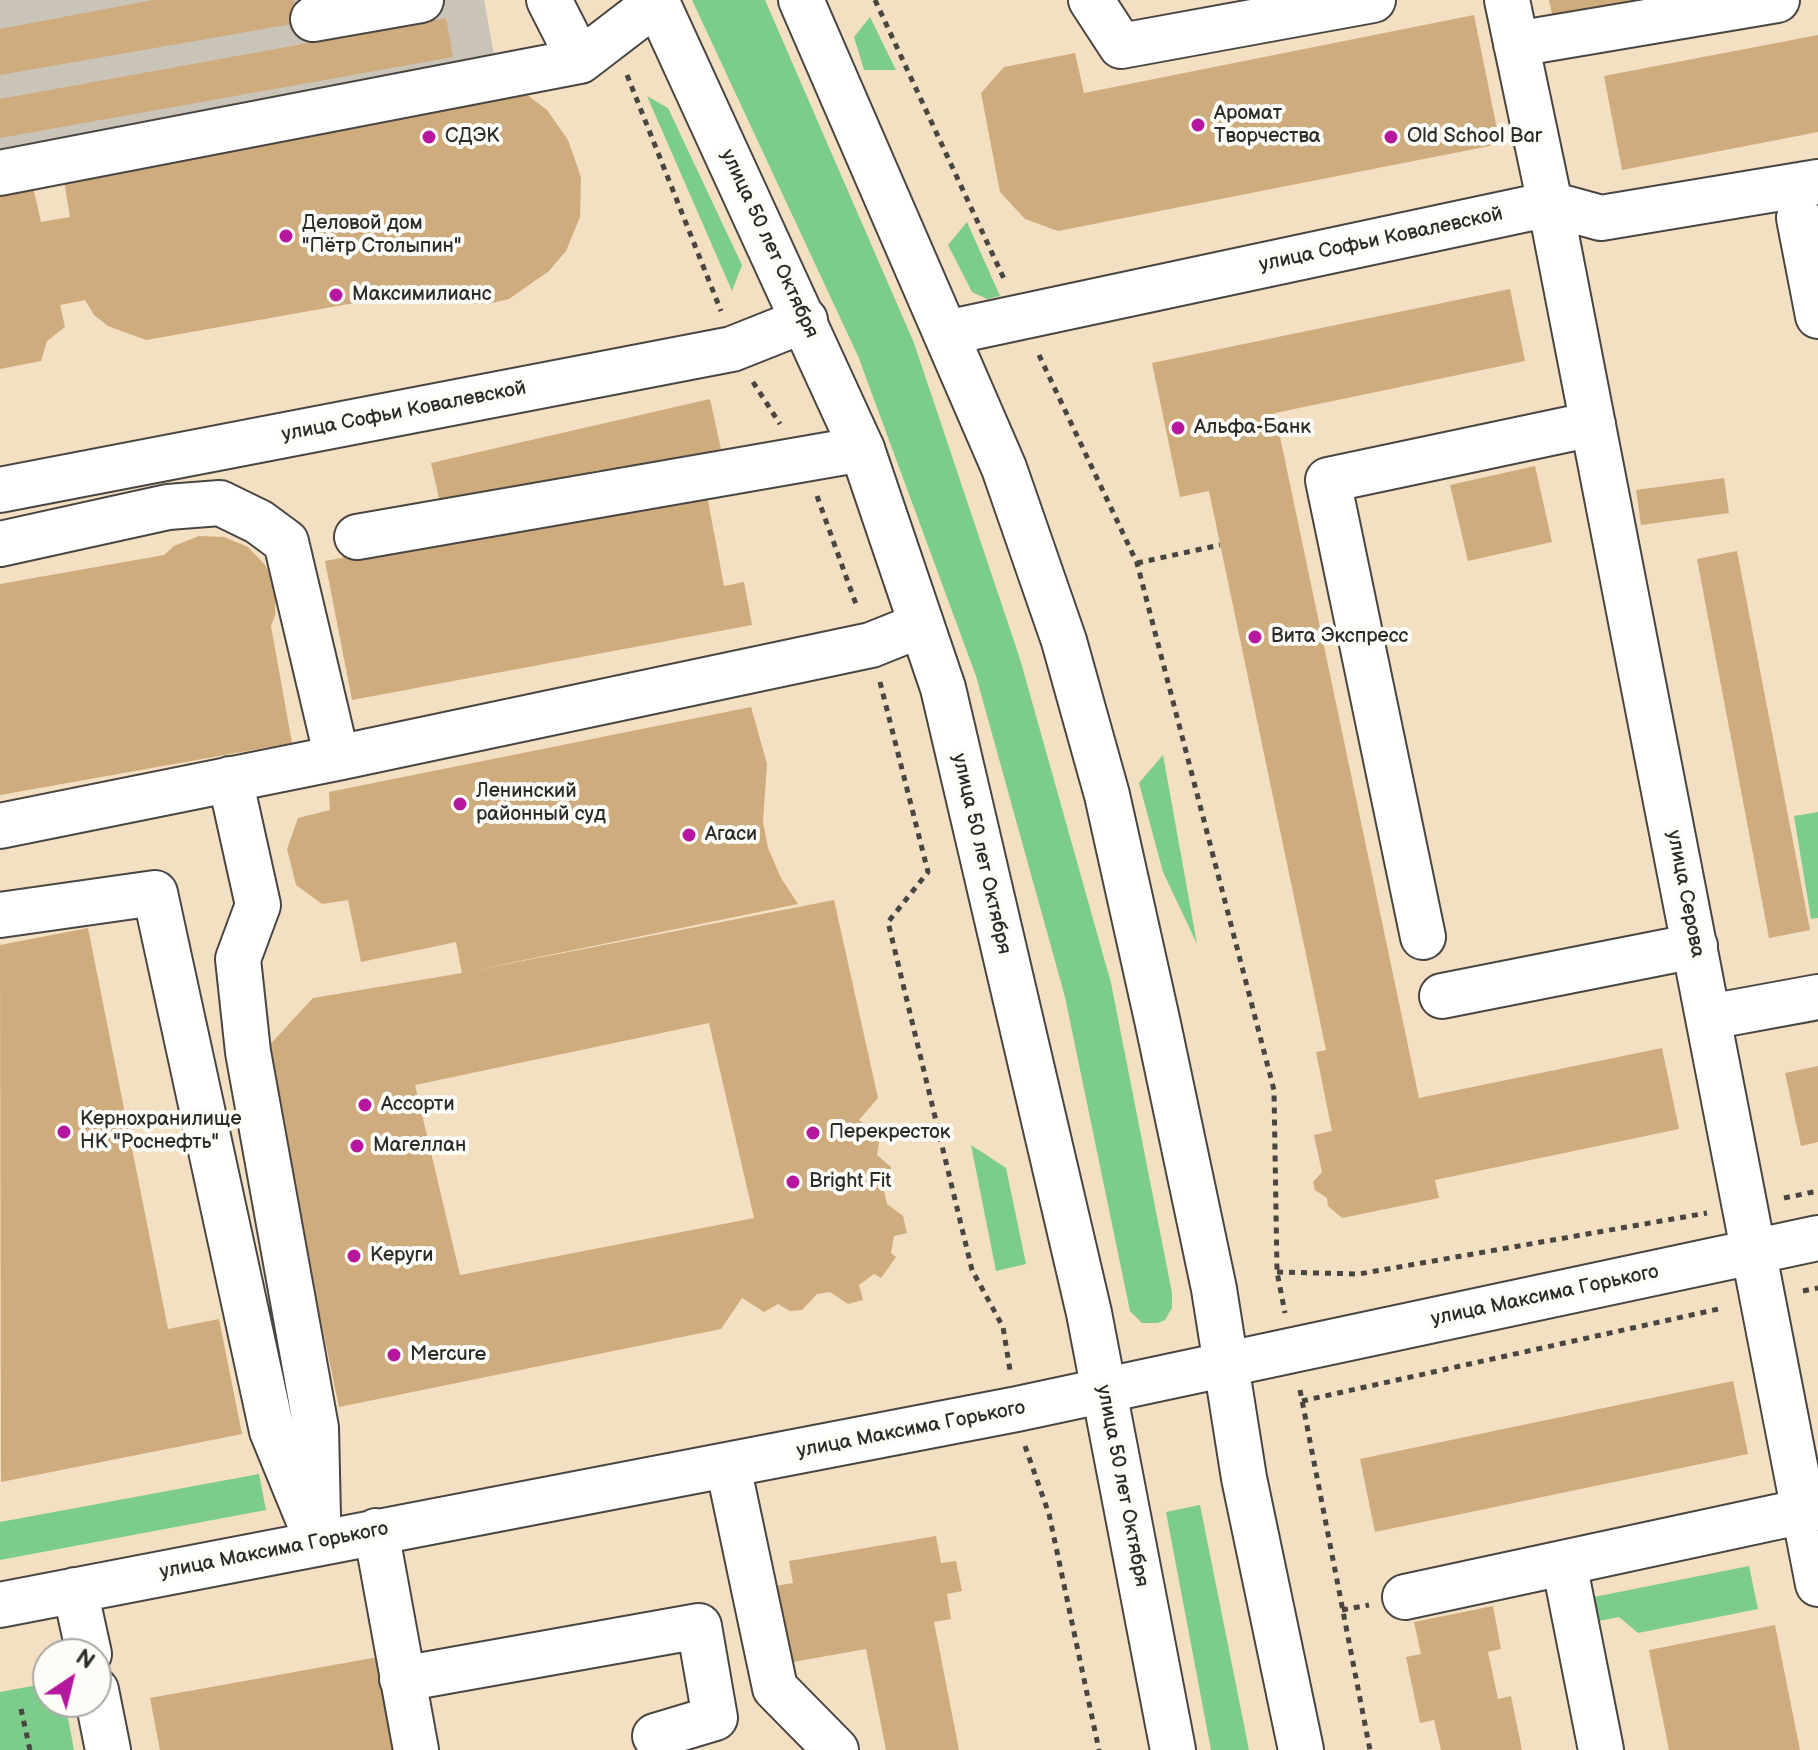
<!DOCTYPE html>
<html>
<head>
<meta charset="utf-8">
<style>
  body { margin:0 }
  #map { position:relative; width:1818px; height:1750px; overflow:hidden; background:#f3dfc2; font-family:"Balsamiq Sans",sans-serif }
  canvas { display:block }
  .north { position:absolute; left:32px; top:1638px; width:80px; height:80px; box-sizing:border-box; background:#fdfcf7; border:2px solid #a9a8a5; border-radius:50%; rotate:35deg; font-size:22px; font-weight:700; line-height:32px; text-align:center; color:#2b2b2b }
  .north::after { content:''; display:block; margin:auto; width:28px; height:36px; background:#b5179e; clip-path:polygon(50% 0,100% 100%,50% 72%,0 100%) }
</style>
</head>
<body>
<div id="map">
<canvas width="1818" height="1750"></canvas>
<div class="north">N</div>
</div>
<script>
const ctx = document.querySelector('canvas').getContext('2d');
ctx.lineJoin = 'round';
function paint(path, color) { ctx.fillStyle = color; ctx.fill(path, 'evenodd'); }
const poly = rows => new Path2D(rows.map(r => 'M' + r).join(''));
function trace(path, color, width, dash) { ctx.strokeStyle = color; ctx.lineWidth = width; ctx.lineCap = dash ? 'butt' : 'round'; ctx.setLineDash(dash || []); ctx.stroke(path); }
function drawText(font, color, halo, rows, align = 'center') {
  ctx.font = font + ' "Balsamiq Sans",sans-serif'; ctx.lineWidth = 8; ctx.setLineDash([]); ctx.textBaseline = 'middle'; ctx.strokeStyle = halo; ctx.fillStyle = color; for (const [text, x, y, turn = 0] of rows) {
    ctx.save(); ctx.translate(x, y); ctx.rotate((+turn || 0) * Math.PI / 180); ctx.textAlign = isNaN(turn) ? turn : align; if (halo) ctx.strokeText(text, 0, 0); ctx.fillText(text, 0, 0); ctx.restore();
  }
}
paint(poly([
  [0,0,484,0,496,66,0,154]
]), '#c9c3b8');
paint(poly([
  [692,0,765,0,914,343,1020,659,1111,983,1172,1293,1172,1308,1165,1320,1158,1323,1142,1323,1130,1311,1065,997,976,676,858,356],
  [870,17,896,70,864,70,854,37],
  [647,96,668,108,742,265,732,291],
  [967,222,1000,296,987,299,972,292,948,245],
  [1163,755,1197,944,1163,872,1139,783],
  [1818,812,1818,918,1811,919,1794,816],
  [971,1145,1006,1168,1026,1264,996,1271],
  [259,1474,266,1510,0,1560,0,1522],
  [1200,1505,1249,1750,1211,1750,1166,1512],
  [1749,1566,1758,1609,1638,1633,1619,1617,1599,1621,1594,1597],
  [48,1683,48,1702,65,1702,74,1750,0,1750,0,1692]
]), '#7ccc8c');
paint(poly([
  [153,0,294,0,298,23,0,75,0,29],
  [1549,0,1640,0,1640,1,1553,19],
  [1474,15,1500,144,1058,231,1025,219,1000,192,981,93,1004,67,1075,53,1084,93],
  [446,18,453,57,0,138,0,99],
  [1818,35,1818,132,1622,170,1604,76],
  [522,91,547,110,568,140,581,177,580,217,566,251,549,271,509,299,488,304,454,303,411,293,146,340,108,326,94,315,85,300,60,305,65,327,47,341,41,361,0,369,0,193,33,187,41,222,70,217,64,181,388,122,423,107],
  [1510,289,1525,361,1275,413,1419,1098,1662,1048,1679,1129,1435,1180,1439,1198,1342,1218,1328,1206,1327,1198,1315,1190,1313,1182,1322,1172,1314,1135,1332,1131,1316,1052,1326,1050,1209,491,1180,497,1152,363],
  [710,399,721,449,600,475,599,470,441,507,431,463],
  [1535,466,1552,542,1468,561,1450,485],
  [1724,478,1729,513,1641,525,1636,490],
  [706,490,724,586,744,582,752,625,352,700,325,561],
  [199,536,224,537,248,547,266,566,276,589,275,616,271,626,292,743,0,795,0,584,164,555,174,546],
  [1737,551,1810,930,1769,938,1697,559],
  [751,707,767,764,763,822,768,848,781,878,798,904,466,972,834,900,878,1098,859,1120,880,1137,877,1155,891,1167,891,1178,884,1191,887,1204,903,1216,907,1233,894,1236,891,1253,896,1257,881,1278,874,1274,859,1285,863,1300,848,1304,830,1292,817,1294,802,1310,790,1311,778,1304,764,1312,742,1298,721,1329,339,1407,264,1051,313,998,462,973,456,942,361,962,348,900,322,904,296,885,287,849,298,818,330,810,329,792],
  [709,1023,754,1218,460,1275,415,1085],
  [88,928,168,1329,219,1319,242,1434,1,1482,0,945],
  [1818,1066,1818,1142,1801,1146,1785,1073],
  [1733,1381,1748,1454,1375,1532,1360,1459],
  [936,1536,941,1563,956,1561,962,1591,947,1594,951,1619,934,1622,959,1750,886,1750,866,1649,776,1665,763,1588,793,1583,789,1561],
  [1493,1606,1501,1649,1488,1652,1498,1699,1511,1696,1522,1750,1441,1750,1434,1720,1420,1723,1406,1657,1421,1654,1414,1622],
  [1775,1625,1800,1750,1669,1750,1649,1650],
  [378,1657,395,1750,160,1750,150,1698]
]), '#cfac7d');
const minor = poly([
  [549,0,580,61],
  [1091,0,1121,46,1373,0],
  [1507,0,1550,204,1818,1584],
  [313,19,421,0],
  [1516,44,1777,0],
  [0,173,580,61,657,2],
  [1799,218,1818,316],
  [946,333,1550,204,1601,218,1818,182],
  [0,490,732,349,805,320],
  [357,537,862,449],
  [0,544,168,507,220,503,259,522,286,542,337,758,0,826],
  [337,758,871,645,921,625],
  [230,779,258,905,238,959,248,1052,316,1428,318,1517],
  [0,915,155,893,272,1431,318,1543],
  [1423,937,1328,480,1593,424],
  [1442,996,1695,946],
  [1709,1017,1818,997],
  [728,1466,775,1688,836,1750],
  [376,1531,416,1750],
  [1564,1563,1601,1750],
  [75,1590,89,1654],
  [1405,1597,1818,1508],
  [0,1605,1017,1409,1818,1238],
  [402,1679,699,1626,715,1718,655,1736],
  [96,1690,108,1750]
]);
const major = poly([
  [656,0,862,449,943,688,1089,1313,1173,1750],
  [801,0,1004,468,1064,641,1107,795,1158,1024,1214,1289,1244,1478,1301,1750]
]);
trace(minor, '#494642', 48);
trace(major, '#494642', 48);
trace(poly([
  [875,0,1005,281],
  [627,75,721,311],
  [1039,355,1137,563,1274,1090,1277,1272,1285,1313],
  [753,382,780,424],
  [817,496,857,607],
  [1137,563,1220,545],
  [880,682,928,872,888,922,972,1270,1003,1327,1010,1370],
  [1784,1198,1818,1191],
  [1277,1272,1359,1274,1707,1213],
  [1803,1291,1818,1288],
  [1300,1390,1370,1750],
  [1302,1401,1723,1308],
  [1025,1446,1049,1514,1099,1750],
  [1342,1610,1369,1605],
  [21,1709,30,1750]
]), '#494642', 5, [6, 6]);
trace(minor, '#fff', 44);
trace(major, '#fff', 44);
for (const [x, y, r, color] of [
  [1198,125,8,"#b5179e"],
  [429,137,8,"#b5179e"],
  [1391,137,8,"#b5179e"],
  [286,236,8,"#b5179e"],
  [336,295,8,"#b5179e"],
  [1178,428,8,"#b5179e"],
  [1255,637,8,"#b5179e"],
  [460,804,8,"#b5179e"],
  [689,835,8,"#b5179e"],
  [365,1105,8,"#b5179e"],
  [64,1132,8,"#b5179e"],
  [813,1133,8,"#b5179e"],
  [357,1146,8,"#b5179e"],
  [793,1182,8,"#b5179e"],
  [354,1256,8,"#b5179e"],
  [394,1355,8,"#b5179e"]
]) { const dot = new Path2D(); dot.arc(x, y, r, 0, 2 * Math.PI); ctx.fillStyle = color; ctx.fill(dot); trace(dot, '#fdfcf7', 3); }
drawText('20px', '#2b2b2b', '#fdfcf7', [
  ["Аромат",1214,114],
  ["Творчества",1214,137],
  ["СДЭК",445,137],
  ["Old School Bar",1407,137],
  ["Деловой дом",302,224],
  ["\"Пётр Столыпин\"",302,247],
  ["Максимилианс",352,295],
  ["Альфа-Банк",1194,428],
  ["Вита Экспресс",1271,637],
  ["Ленинский",476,792],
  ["районный суд",476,815],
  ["Агаси",705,835],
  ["Ассорти",381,1105],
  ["Кернохранилище",80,1120],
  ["НК \"Роснефть\"",80,1143],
  ["Перекресток",829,1133],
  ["Магеллан",373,1146],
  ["Bright Fit",809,1182],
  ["Керуги",370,1256],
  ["Mercure",410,1355]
], 'left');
drawText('20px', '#2b2b2b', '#fdfcf7', [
  ["улица Софьи Ковалевской",1381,240,-12],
  ["улица 50 лет Октября",769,244,65],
  ["улица Софьи Ковалевской",404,412,-11],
  ["улица 50 лет Октября",981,854,77],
  ["улица Серова",1685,894,79],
  ["улица Максима Горького",1545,1296,-12],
  ["улица Максима Горького",911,1430,-11],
  ["улица 50 лет Октября",1122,1486,79],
  ["улица Максима Горького",274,1551,-11]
]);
</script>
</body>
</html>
